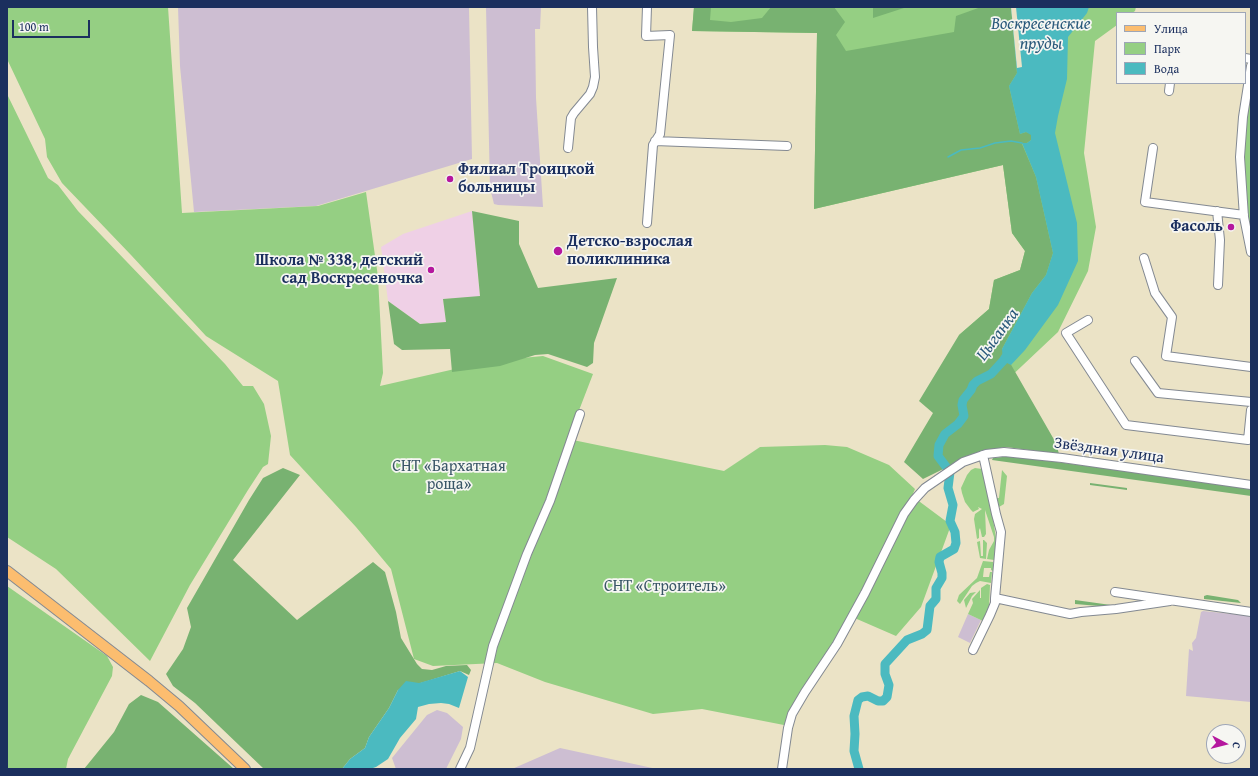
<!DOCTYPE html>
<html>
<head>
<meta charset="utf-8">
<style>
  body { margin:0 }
  #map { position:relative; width:1258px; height:776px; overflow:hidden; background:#ebe3c6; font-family:"Gentium Book Plus",serif }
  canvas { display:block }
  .frame { position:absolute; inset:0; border:8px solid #1b2f5e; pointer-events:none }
  .legend { position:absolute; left:1116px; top:12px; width:130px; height:72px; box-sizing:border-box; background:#f6f6f2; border:1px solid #9ea6b7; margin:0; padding:5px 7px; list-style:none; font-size:12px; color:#1b2f5e }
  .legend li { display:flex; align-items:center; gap:8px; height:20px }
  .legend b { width:20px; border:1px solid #9ea6b7 }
  .north { position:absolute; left:1206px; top:724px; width:40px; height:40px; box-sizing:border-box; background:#f6f6f2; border:1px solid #9ea6b7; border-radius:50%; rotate:97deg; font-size:11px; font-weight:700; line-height:16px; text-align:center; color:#1b2f5e }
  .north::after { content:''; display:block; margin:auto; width:14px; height:18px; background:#b5179e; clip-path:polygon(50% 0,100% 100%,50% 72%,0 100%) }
  .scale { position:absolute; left:12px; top:20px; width:78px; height:18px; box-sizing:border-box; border:2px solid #1b2f5e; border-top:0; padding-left:5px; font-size:12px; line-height:14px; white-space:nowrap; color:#1b2f5e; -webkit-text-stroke:3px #f6f6f2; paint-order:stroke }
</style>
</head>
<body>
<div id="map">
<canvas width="1258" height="776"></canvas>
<div class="frame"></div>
<ul class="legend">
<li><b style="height:5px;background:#fcbd6f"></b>Улица</li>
<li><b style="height:11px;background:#95cf83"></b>Парк</li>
<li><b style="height:11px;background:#4bbac0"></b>Вода</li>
</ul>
<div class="north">С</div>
<div class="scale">100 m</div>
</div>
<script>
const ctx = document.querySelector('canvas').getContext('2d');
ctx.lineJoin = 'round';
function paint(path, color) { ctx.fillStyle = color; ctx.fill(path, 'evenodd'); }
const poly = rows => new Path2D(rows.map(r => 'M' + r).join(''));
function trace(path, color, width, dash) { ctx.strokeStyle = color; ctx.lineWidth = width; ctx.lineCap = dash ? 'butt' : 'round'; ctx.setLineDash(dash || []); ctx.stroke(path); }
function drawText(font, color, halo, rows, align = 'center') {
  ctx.font = font + ' "Gentium Book Plus",serif'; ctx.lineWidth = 3.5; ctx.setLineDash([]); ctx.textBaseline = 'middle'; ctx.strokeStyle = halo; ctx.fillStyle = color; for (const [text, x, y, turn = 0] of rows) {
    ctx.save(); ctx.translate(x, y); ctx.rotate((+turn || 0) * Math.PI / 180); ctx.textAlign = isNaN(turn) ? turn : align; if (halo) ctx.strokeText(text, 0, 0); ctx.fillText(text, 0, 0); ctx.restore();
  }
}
paint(poly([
  [472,211,480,297,443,299,446,322,420,324,388,301,381,247,403,234]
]), '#efd0e6');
paint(poly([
  [178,7,469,7,472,159,316,206,194,212,180,66],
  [486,7,541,7,540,29,535,29,536,98,543,207,498,205,494,204,490,188],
  [1203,611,1251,616,1251,702,1186,696,1189,649,1193,651,1192,643,1196,638,1201,612],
  [968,614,981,620,970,643,958,637],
  [437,710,447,713,463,727,461,739,446,769,396,769,392,758,427,715],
  [560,748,657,769,512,769]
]), '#cdbed2');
paint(poly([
  [7,7,168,7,182,213,318,206,366,192,378,277,383,373,380,386,490,361,543,356,593,374,568,439,724,471,760,447,825,445,847,447,889,465,915,489,912,496,951,525,921,607,896,636,850,616,789,726,702,709,653,714,545,682,497,663,433,666,414,659,391,569,356,527,290,455,278,381,206,336,131,255,62,183,47,157,45,139,7,59],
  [694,7,1136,7,1135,11,1132,13,1117,13,1117,25,1095,41,1084,153,1096,227,1088,271,1058,332,1005,382,959,335,989,309,994,280,1020,270,1025,251,1012,233,1003,165,814,209,817,33,692,31],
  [1251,82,1251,245,1247,218,1243,138],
  [7,94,48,178,58,185,78,211,225,364,243,386,253,386,264,404,271,436,268,464,263,467,248,490,190,585,150,661,56,569,7,537],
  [975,468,982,469,992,513,996,538,994,560,987,559,989,550,994,541,994,537,985,510,986,534,984,537,982,537,980,528,979,530,979,538,977,539,974,519,975,514,982,509,978,507,979,509,973,512,971,510,965,502,962,493,961,488,967,475,971,470],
  [1002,470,1007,476,1004,504,999,507,997,505,996,498,999,498],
  [983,540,984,540,987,543,986,559,980,558,977,542,980,541,981,556,983,556],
  [983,561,993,562,993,571,991,570,991,568,984,568,983,577,989,577,990,572,992,572,991,583,980,581,976,583,972,586,960,604,957,601,959,595,977,578],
  [987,584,990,585,989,609,983,621,968,614,973,603,972,599,980,590,980,598,981,598,981,588],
  [7,586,107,656,113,667,112,676,68,759,66,769,7,769],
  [976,592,972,596,966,608,964,600,970,593]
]), '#95cf83');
paint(poly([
  [694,7,711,7,710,20,731,22,762,18,771,7,834,7,845,22,836,35,846,51,954,32,956,16,981,7,1011,7,1017,73,1009,86,1020,134,1026,132,1031,134,1031,140,1027,143,1022,144,1036,177,1053,253,1046,275,1032,293,1002,349,1056,443,1059,454,1006,447,978,452,923,479,904,462,933,413,919,401,959,335,989,309,994,280,1020,270,1025,251,1012,233,1003,165,814,209,817,33,692,31],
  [873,7,907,7,873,18],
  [472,211,519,221,519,244,538,288,617,278,594,343,593,363,587,367,548,354,535,355,500,366,452,372,450,349,402,350,394,344,388,301,420,324,446,322,443,299,480,296],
  [1012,456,1251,488,1251,496,992,460,993,458],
  [283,468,300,475,233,560,297,620,373,562,385,572,396,612,401,638,417,664,422,669,432,670,446,666,467,665,471,670,469,675,460,671,398,690,389,708,369,737,365,748,350,759,342,769,264,769,195,703,173,686,166,674,183,649,191,627,187,608,249,500,263,478],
  [1090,483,1127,488,1127,490,1090,485],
  [1207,595,1238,600,1241,603,1204,599,1204,596],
  [1075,600,1111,605,1111,607,1075,604],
  [141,695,158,702,234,769,84,769,114,732,129,704]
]), '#78b271');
paint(poly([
  [1011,7,1089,7,1087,13,1068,37,1067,79,1058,116,1055,133,1077,223,1078,261,1058,305,1025,350,1011,365,1003,361,1002,349,1032,293,1046,275,1053,253,1036,177,1022,143,1027,143,1031,140,1031,135,1026,132,1020,134,1009,86,1017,73],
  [460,671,468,677,459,708,449,704,441,703,429,704,418,707,416,719,400,738,388,759,376,767,370,769,342,769,350,759,365,748,369,737,389,708,398,690,406,681,419,683]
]), '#4bbac0');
paint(poly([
  [1011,7,1016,7,1022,67,1017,68]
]), '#ebe3c6');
trace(poly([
  [948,157,961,150,980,148,995,143,1011,141,1022,143]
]), '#4bbac0', 1.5);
trace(poly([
  [859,769,854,751,855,734,854,716,858,700,862,697,868,696,878,701,883,701,887,697,889,685,885,674,885,664,907,640,922,634,927,630,930,606,936,599,936,588,942,578,942,573,939,562,940,557,954,549,956,543,955,532,950,521,953,505,948,488,950,472,938,456,939,445,945,434,958,424,964,416,962,405,963,400,971,390,973,385,977,381,991,374,1003,361,1009,352]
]), '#4bbac0', 9);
const minor = poly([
  [1245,58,1251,59],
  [1251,66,1243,117,1240,157,1244,217,1251,252],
  [1169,91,1170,83],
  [655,141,787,146],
  [568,148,571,118,574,113,590,94,593,87,595,77,593,47,592,7],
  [1153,148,1145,202,1244,215],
  [1217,211,1220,240,1218,285],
  [647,223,653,145,660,134,670,35,646,36,647,7],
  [1144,258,1155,293,1172,317,1166,356,1251,367],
  [1088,320,1066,333,1126,425,1248,440,1251,410],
  [1135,361,1158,393,1251,402],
  [983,455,996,514,1001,532,995,598,1070,614,1081,612,1116,609,1170,601],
  [1115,592,1251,612],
  [973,650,990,615,995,603,995,598],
  [460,769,470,748,493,646,527,554,550,501,580,414],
  [782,769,788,728,792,714,805,692,837,644,865,593,904,514,914,500,925,488,963,462,986,454,1004,452,1062,458,1251,485]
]);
const major = poly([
  [7,571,149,681,179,706,245,769]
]);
trace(minor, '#838992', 10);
trace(major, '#838992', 12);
trace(minor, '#fff', 8);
trace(major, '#fcbd6f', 10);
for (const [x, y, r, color] of [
  [450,179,4,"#b5179e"],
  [1231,227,4,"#b5179e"],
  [558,251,5,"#b5179e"],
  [431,270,4,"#b5179e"]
]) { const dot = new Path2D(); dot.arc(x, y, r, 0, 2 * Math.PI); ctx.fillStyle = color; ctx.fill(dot); trace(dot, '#f6f6f2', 1.5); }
drawText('bold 16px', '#1b2f5e', '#f6f6f2', [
  ["Филиал Троицкой",458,170],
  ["больницы",458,188],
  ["Фасоль",1223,227,"right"],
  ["Детско-взрослая",567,242],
  ["поликлиника",567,260],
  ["Школа № 338, детский",423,261,"right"],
  ["сад Воскресеночка",423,279,"right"]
], 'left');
drawText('16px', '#1b2f5e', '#f6f6f2', [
  ["Звёздная улица",1109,451,8]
]);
drawText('16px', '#3a5767', '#f6f6f2', [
  ["СНТ «Бархатная",449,467],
  ["роща»",449,485],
  ["СНТ «Строитель»",665,587]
]);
drawText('italic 17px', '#29597b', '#f6f6f2', [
  ["Воскресенские",1041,25],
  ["пруды",1041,45],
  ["Цыганка",998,335,-54]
]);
</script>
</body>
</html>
